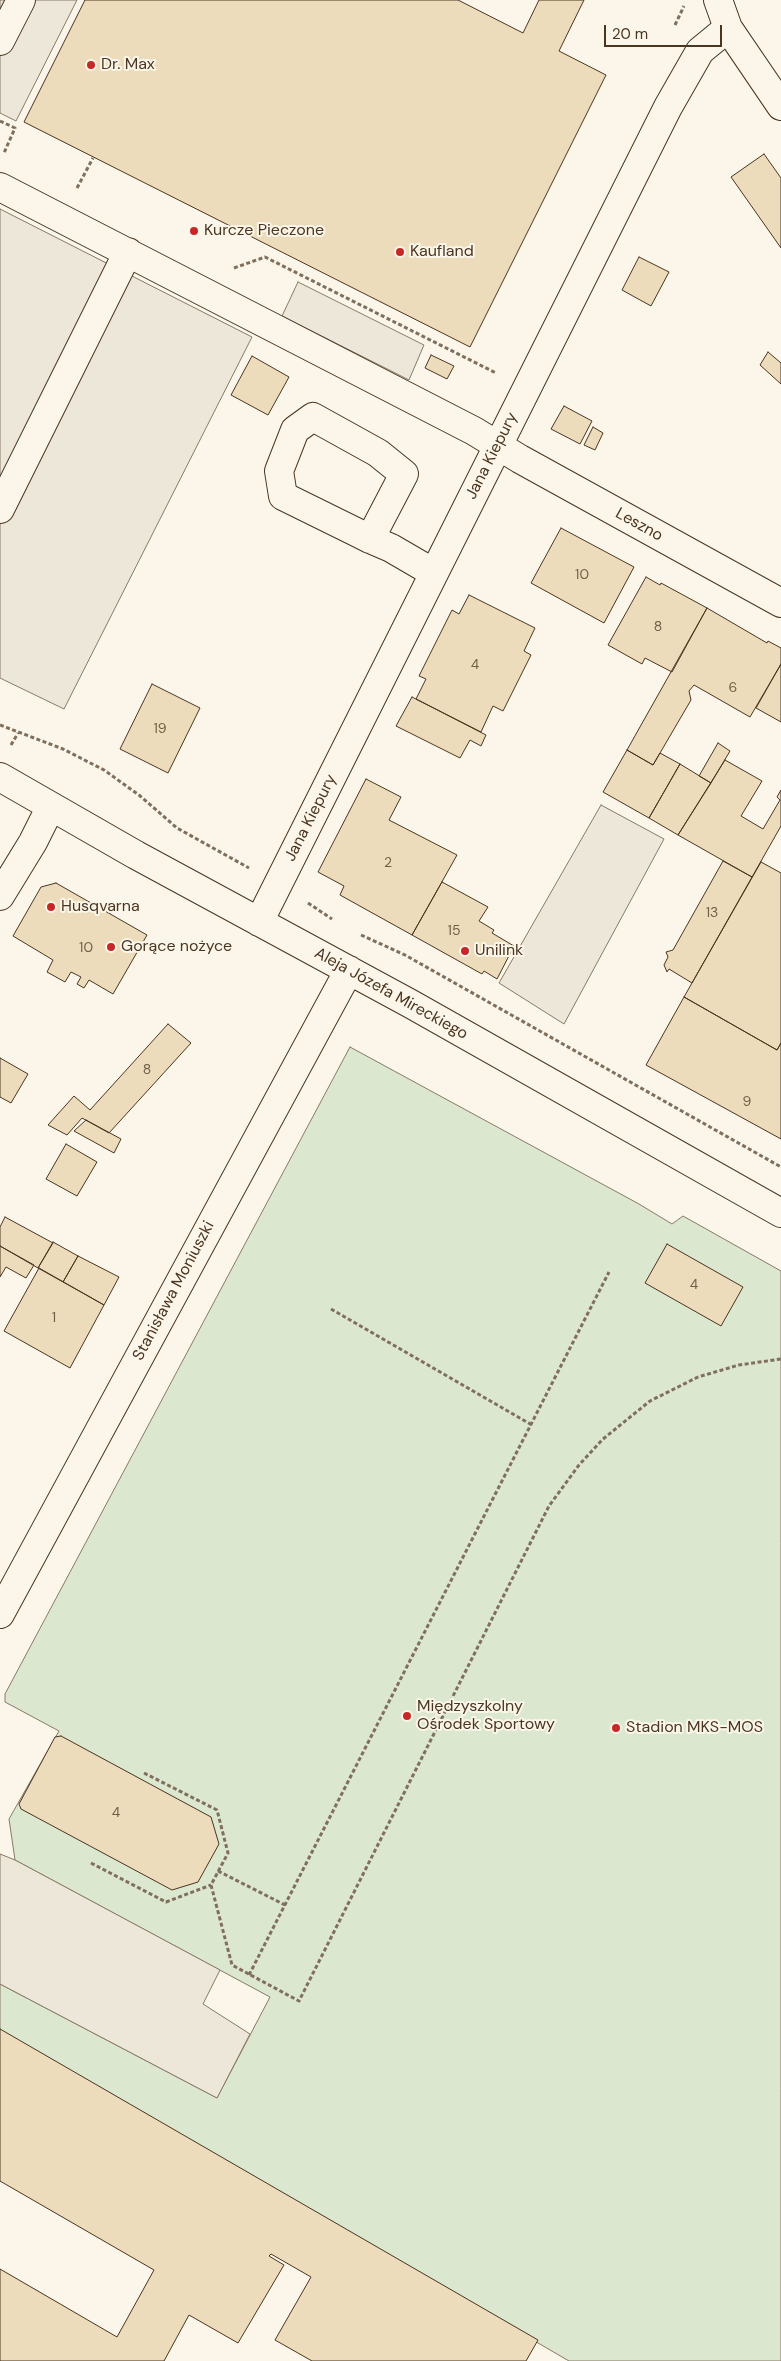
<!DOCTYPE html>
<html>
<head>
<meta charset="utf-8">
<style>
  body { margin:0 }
  #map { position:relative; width:781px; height:2361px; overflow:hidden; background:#fbf6e9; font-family:"DM Sans",sans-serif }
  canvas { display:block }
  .scale { position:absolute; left:604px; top:25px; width:118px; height:22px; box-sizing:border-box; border:2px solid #4a3520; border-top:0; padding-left:6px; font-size:15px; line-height:18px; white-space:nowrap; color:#4a3520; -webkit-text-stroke:4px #fbf6e9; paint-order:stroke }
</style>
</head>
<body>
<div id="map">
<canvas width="781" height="2361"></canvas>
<div class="scale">20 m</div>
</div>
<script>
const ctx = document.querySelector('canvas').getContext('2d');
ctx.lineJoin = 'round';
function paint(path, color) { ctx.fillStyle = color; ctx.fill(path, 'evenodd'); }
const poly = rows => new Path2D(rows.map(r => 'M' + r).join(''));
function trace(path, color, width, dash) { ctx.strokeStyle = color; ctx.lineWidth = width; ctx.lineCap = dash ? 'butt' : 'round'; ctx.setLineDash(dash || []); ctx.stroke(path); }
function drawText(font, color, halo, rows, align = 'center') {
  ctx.font = font + ' "DM Sans",sans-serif'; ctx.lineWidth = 4; ctx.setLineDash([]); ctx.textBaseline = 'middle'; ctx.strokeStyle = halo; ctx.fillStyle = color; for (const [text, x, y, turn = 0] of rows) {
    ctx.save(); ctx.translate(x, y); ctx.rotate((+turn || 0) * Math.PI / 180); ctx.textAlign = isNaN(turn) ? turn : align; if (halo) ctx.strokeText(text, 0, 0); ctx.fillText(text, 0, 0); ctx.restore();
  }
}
const green = poly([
  [350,1047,639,1204,672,1224,683,1216,781,1271,781,2361,569,2361,0,2030,0,1984,217,2098,270,1997,15,1860,9,1819,59,1731,5,1702,5,1694,350,1047]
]);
paint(green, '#dce7d0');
trace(green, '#887966', 1);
const parking = poly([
  [0,0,77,0,16,121,0,113,0,0],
  [0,209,252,337,64,709,0,678,0,209],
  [298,282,424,345,409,380,282,316,298,282],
  [601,805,664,839,564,1024,499,983,601,805],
  [0,1854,15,1860,220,1970,203,2004,250,2034,217,2098,0,1984,0,1854]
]);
paint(parking, '#ede7d9');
trace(parking, '#887966', 1);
const building = poly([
  [85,0,458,0,523,33,539,0,584,0,559,51,606,75,470,347,24,122,85,0],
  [764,154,781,178,781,248,731,177,764,154],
  [639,257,669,272,651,306,622,290,639,257],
  [768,352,781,363,781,384,760,365,768,352],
  [431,355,454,366,447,379,425,368,431,355],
  [252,356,289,377,268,415,231,395,252,356],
  [564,406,592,421,580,444,551,429,564,406],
  [593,427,603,433,595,450,584,445,593,427],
  [561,528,634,567,604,623,531,583,561,528],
  [646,577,660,585,661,583,707,608,672,672,645,658,642,664,608,645,646,577],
  [469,595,535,628,524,651,531,655,503,711,493,706,481,732,416,699,426,679,419,676,452,610,459,614,469,595],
  [707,608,767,643,768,641,781,648,781,664,750,717,694,685,689,691,691,700,653,765,627,750,707,608],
  [781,664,781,722,756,708,781,664],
  [152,684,200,708,168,773,120,749,152,684],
  [412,697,486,735,481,746,470,740,460,758,396,726,412,697],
  [718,743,730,751,711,783,699,776,718,743],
  [627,750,653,765,660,753,680,764,649,818,603,792,627,750],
  [725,760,762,781,741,816,763,829,780,800,777,797,781,790,781,826,752,877,678,835,725,760],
  [680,764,711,783,678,835,649,818,680,764],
  [366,779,401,797,389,820,457,855,412,935,340,895,344,886,318,872,366,779],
  [723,861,752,877,692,983,669,969,667,972,664,965,668,957,666,952,673,950,723,861],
  [761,862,781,873,781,1043,777,1050,684,997,761,862],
  [442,882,488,907,479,921,494,930,492,933,514,946,497,979,484,971,482,974,412,935,442,882],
  [56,883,147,935,113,994,89,980,84,988,77,984,81,977,71,972,65,982,47,972,53,960,13,936,41,887,56,883],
  [684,997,777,1050,781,1043,781,1139,646,1065,684,997],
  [168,1024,191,1043,109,1133,82,1118,67,1135,48,1125,74,1096,90,1110,168,1024],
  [0,1058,28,1074,11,1103,0,1097,0,1058],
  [86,1120,121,1139,114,1153,74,1131,86,1120],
  [66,1144,97,1162,77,1196,46,1179,66,1144],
  [5,1217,53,1243,38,1268,0,1246,0,1227,5,1217],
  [53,1242,78,1256,63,1282,38,1268,53,1242],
  [667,1244,743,1287,721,1326,645,1283,667,1244],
  [0,1246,34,1265,26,1278,6,1267,0,1277,0,1246],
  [78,1256,119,1277,104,1305,63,1282,78,1256],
  [39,1268,104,1305,70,1368,4,1331,39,1268],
  [61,1736,211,1817,219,1844,198,1882,172,1890,21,1809,19,1804,55,1737,61,1736],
  [0,2029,538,2340,526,2361,312,2361,275,2340,311,2277,271,2254,269,2256,284,2265,238,2343,189,2315,164,2361,0,2361,0,2269,117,2337,154,2270,0,2181,0,2029]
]);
paint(building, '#ecdcbc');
trace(building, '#4a3520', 1);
const minor = poly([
  [718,0,728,28,781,106],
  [0,41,21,0],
  [0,187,474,431,520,459,781,603],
  [0,509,128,252],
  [370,539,404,474,378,453,313,417,295,430,279,471,283,496,356,532,370,539,391,548,434,573],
  [0,777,136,855,411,1004,781,1213],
  [0,896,33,842,50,808],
  [259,922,668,107,700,51,728,28],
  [0,1614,349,970]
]);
trace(minor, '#4a3520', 30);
trace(poly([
  [675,25,684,6],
  [0,121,15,128,4,153],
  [77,188,93,158],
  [234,268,265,257,496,373],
  [0,725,63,749,104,770,139,795,177,828,249,868],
  [11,745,18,733],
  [308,903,332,919],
  [361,935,405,955,781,1167],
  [331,1309,532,1425],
  [144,1773,217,1810,228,1853,211,1885,232,1965,299,2001,549,1506,579,1465,603,1439,650,1401,698,1377,739,1365,781,1359],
  [91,1863,166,1902,211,1885],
  [218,1871,285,1905],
  [249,1975,609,1272]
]), '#7f6f5c', 3, [4, 2.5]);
trace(minor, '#fbf6e9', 28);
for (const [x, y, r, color] of [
  [91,65,5,"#c62828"],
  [194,231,5,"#c62828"],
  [400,252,5,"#c62828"],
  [51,907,5,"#c62828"],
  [111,947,5,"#c62828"],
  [465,951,5,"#c62828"],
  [407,1716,5,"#c62828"],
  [616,1728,5,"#c62828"]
]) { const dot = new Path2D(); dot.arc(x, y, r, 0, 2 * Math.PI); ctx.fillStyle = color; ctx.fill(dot); trace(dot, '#fbf6e9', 2); }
drawText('14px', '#725f47', null, [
  ["10",582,575],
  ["8",658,627],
  ["4",475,665],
  ["6",733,688],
  ["19",160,729],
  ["2",388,863],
  ["13",712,913],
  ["15",454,931],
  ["10",86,948],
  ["8",147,1070],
  ["9",747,1102],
  ["4",694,1285],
  ["1",54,1318],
  ["4",116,1813]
]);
drawText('16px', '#4a3520', '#fbf6e9', [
  ["Dr. Max",101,65],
  ["Kurcze Pieczone",204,231],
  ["Kaufland",410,252],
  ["Husqvarna",61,907],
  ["Gorące nożyce",121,947],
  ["Unilink",475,951],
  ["Międzyszkolny",417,1707],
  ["Ośrodek Sportowy",417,1725],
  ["Stadion MKS-MOS",626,1728]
], 'left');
drawText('16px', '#4a3520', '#fbf6e9', [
  ["Jana Kiepury",492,456,-63],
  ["Leszno",639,525,29],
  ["Jana Kiepury",311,818,-63],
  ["Aleja Józefa Mireckiego",391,994,29],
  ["Stanisława Moniuszki",174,1291,-62]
]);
</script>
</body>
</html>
